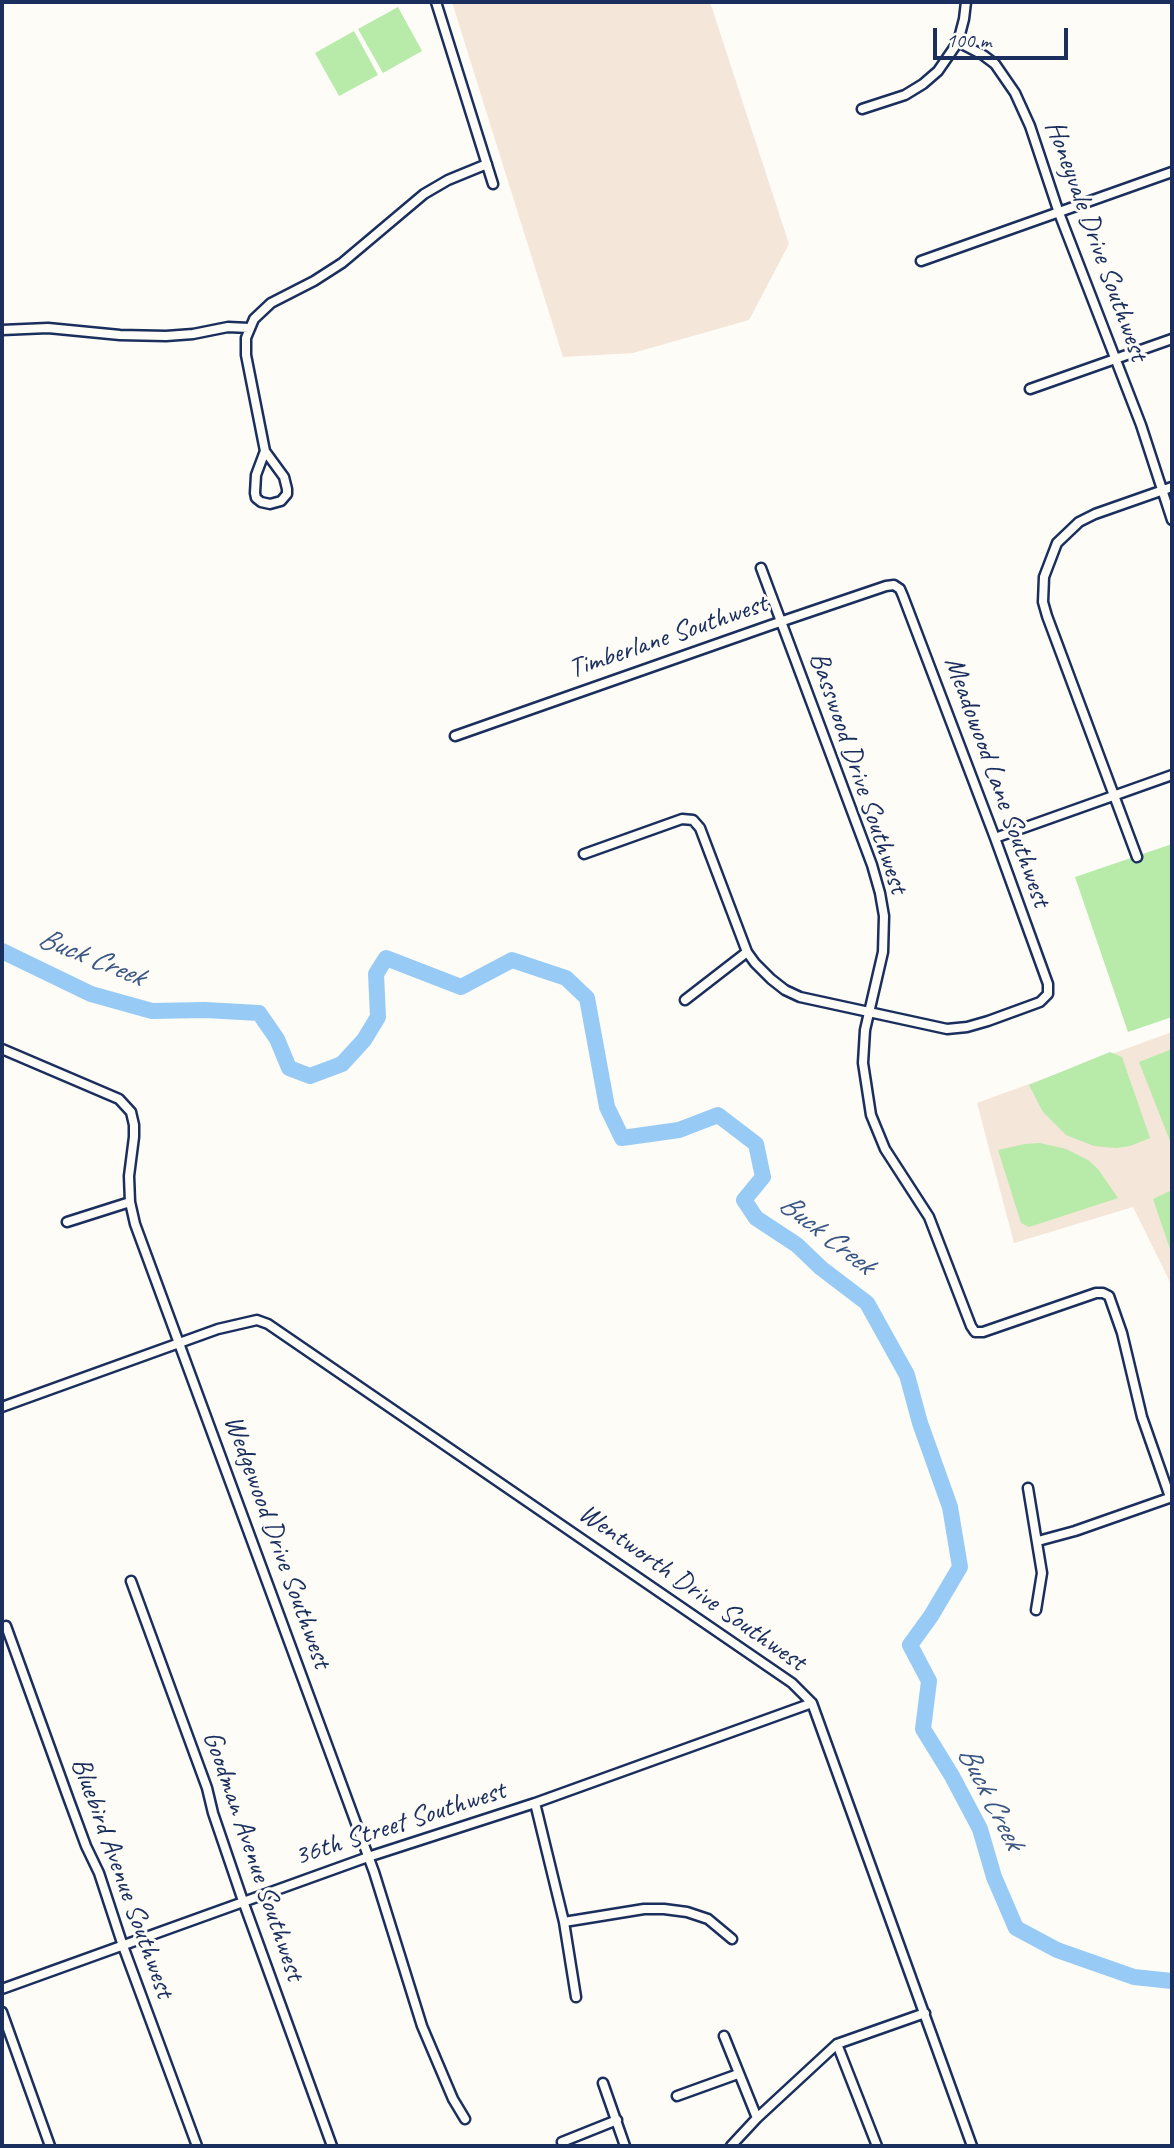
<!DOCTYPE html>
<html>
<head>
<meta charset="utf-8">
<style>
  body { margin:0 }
  #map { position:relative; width:1174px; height:2148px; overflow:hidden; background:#fdfcf7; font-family:Caveat,sans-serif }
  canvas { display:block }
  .frame { position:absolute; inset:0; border:4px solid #1b2f5e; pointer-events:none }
  .scale { position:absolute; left:933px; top:28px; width:135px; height:32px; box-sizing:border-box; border:4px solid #1b2f5e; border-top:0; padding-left:9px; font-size:21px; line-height:24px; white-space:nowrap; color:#1b2f5e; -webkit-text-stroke:5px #fdfcf7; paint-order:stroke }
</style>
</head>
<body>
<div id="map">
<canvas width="1174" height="2148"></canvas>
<div class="frame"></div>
<div class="scale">100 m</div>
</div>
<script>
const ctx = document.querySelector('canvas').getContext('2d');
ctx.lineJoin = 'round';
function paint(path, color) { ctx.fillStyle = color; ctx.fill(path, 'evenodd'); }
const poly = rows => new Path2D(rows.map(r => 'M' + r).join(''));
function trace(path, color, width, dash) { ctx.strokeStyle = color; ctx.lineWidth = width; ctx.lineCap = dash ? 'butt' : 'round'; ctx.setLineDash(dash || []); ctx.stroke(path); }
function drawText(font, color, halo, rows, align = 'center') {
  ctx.font = font + ' Caveat,sans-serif'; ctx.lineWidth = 6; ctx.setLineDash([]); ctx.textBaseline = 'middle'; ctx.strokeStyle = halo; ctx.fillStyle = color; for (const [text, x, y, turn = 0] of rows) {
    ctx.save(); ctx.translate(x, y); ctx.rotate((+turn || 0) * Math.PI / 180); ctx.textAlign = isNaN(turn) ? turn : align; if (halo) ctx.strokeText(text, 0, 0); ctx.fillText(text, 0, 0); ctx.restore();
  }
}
paint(poly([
  [452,2,710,2,789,244,749,320,633,353,563,357],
  [1172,1032,1172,1286,1133,1207,1014,1243,977,1103]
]), '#f4e6d8');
paint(poly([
  [398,7,422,51,383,73,358,29],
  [354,31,378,75,339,96,315,53],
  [1172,844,1172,1017,1128,1032,1075,877],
  [1172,1049,1172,1146,1139,1062],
  [1110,1052,1122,1057,1150,1138,1130,1146,1116,1148,1094,1146,1066,1135,1043,1112,1029,1085],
  [1040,1143,1066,1149,1088,1160,1098,1169,1118,1198,1029,1227,1021,1223,998,1150,1025,1144],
  [1172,1190,1172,1255,1153,1199]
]), '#b8eaaa');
trace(poly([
  [2,951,91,994,152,1011,205,1010,259,1013,277,1039,289,1068,310,1076,342,1064,364,1040,378,1017,376,974,386,958,461,987,512,960,566,978,587,998,607,1107,622,1138,679,1130,718,1115,756,1144,763,1177,744,1200,756,1218,797,1245,821,1268,867,1303,907,1375,920,1423,950,1507,960,1567,931,1616,910,1645,929,1681,923,1729,952,1776,980,1829,994,1877,1016,1928,1057,1950,1134,1977,1172,1981]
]), '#97cbf5', 16);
const minor = poly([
  [436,2,493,184],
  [958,42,983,55,995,64,1015,93,1030,126,1059,213,1141,425,1172,520],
  [862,109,905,95,923,84,938,71,958,42,964,19,966,2],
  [921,261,1172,172],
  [2,330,48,328,120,335,166,336,193,334,228,327,249,328],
  [1030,389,1172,339],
  [265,451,256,475,255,493,256,498,261,502,270,504,281,501,287,494,287,489,284,477,265,451,246,355,246,338,254,319,271,303,314,281,342,263,424,194,448,180,487,164],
  [761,568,872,865,880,893,884,916,883,952,865,1030,863,1063,871,1115,885,1149,929,1217,971,1326,975,1332,983,1332,1096,1293,1103,1293,1109,1296,1122,1333,1142,1417,1170,1497],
  [455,736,771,625,886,586,894,585,900,589,903,596,995,838,1048,984,1048,994,1040,1002,988,1021,967,1027,947,1029,800,997,785,990,771,979,755,963,747,952,700,828,693,820,682,819,584,854],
  [995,838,1172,775],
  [1137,857,1047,616,1043,602,1044,577,1057,543,1079,522,1095,514,1172,487],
  [685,1000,747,952],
  [2,1049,119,1099,131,1112,134,1125,134,1137,129,1176,130,1202,135,1224,374,1872,422,2026,453,2099,465,2119],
  [67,1222,130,1202],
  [2,1407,218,1329,257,1320,268,1324,792,1683,812,1703,972,2146],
  [1028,1488,1042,1573,1036,1610],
  [1038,1541,1075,1531,1172,1497],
  [131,1581,207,1788,213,1813,243,1901,332,2146],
  [6,1626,69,1800,86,1846,99,1873,123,1946,197,2146],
  [535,1803,564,1922,576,1997],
  [564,1922,644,1909,664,1909,687,1912,708,1919,732,1939],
  [2,1989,368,1857,535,1803,812,1703],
  [2,2012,50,2146],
  [724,2036,757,2118],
  [837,2044,877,2146],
  [603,2083,625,2146],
  [677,2096,738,2074],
  [562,2142,617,2120],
  [731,2146,757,2118,837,2044,925,2013]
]);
trace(minor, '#1b2f5e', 13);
trace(minor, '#fdfcf7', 8);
drawText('28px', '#1b2f5e', '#fdfcf7', [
  ["Honeyvale Drive Southwest",1096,241,70],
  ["Timberlane Southwest",668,637,-19],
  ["Basswood Drive Southwest",858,773,71],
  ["Meadowood Lane Southwest",997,782,70],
  ["Wedgewood Drive Southwest",277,1542,70],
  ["Wentworth Drive Southwest",692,1588,35],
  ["36th Street Southwest",400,1824,-18],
  ["Goodman Avenue Southwest",253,1856,71],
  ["Bluebird Avenue Southwest",122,1878,70]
]);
drawText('italic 30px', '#3a5684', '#fdfcf7', [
  ["Buck Creek",91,958,22],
  ["Buck Creek",826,1235,38],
  ["Buck Creek",990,1798,63]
]);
</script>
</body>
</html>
